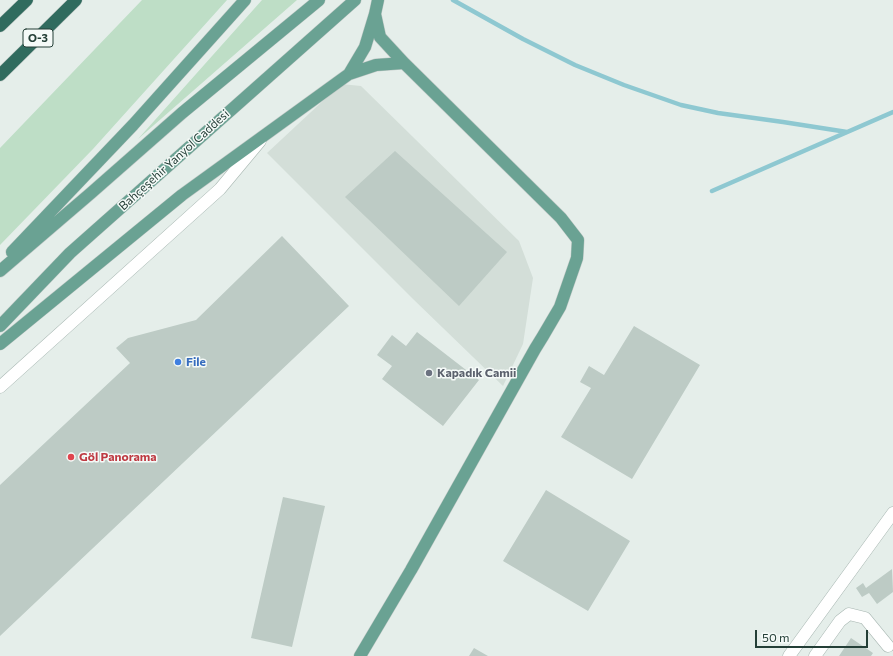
<!DOCTYPE html>
<html>
<head>
<meta charset="utf-8">
<style>
  body { margin:0 }
  #map { position:relative; width:893px; height:656px; overflow:hidden; background:#e5eeea; font-family:Commissioner,sans-serif }
  canvas { display:block }
  .scale { position:absolute; left:755px; top:630px; width:113px; height:18px; box-sizing:border-box; border:2px solid #243f37; border-top:0; padding-left:5px; font-size:12px; line-height:14px; white-space:nowrap; color:#243f37; -webkit-text-stroke:3px #f5faf8; paint-order:stroke }
</style>
</head>
<body>
<div id="map">
<canvas width="893" height="656"></canvas>
<div class="scale">50 m</div>
</div>
<script>
const ctx = document.querySelector('canvas').getContext('2d');
ctx.lineJoin = 'round';
function paint(path, color) { ctx.fillStyle = color; ctx.fill(path, 'evenodd'); }
const poly = rows => new Path2D(rows.map(r => 'M' + r).join(''));
function trace(path, color, width, dash) { ctx.strokeStyle = color; ctx.lineWidth = width; ctx.lineCap = dash ? 'butt' : 'round'; ctx.setLineDash(dash || []); ctx.stroke(path); }
function drawText(font, color, halo, rows, align = 'center') {
  ctx.font = font + ' Commissioner,sans-serif'; ctx.lineWidth = 3; ctx.setLineDash([]); ctx.textBaseline = 'middle'; ctx.strokeStyle = halo; ctx.fillStyle = color; for (const [text, x, y, turn = 0] of rows) {
    ctx.save(); ctx.translate(x, y); ctx.rotate((+turn || 0) * Math.PI / 180); ctx.textAlign = isNaN(turn) ? turn : align; if (halo) ctx.strokeText(text, 0, 0); ctx.fillText(text, 0, 0); ctx.restore();
  }
}
paint(poly([
  [341,84,361,86,519,241,533,278,523,344,503,386,413,299,267,153]
]), '#d3ded8');
paint(poly([
  [142,0,227,0,93,149,0,245,0,148],
  [262,0,297,0,138,139]
]), '#bedec6');
trace(poly([
  [453,0,523,39,575,65,624,85,681,105,718,113,783,122,847,132],
  [712,191,893,112]
]), '#8ec8d1', 4.5);
paint(poly([
  [395,151,507,252,459,306,345,197],
  [282,236,349,306,0,636,0,485,130,363,116,348,128,338,196,320],
  [634,326,700,365,632,479,561,437,591,388,580,382,589,366,604,375],
  [417,332,479,380,443,426,382,379,392,366,377,355,392,335,406,346],
  [546,490,630,541,588,611,503,561],
  [283,497,325,506,292,647,251,638],
  [892,569,893,592,877,604,869,593,862,597,856,588,863,583,866,588],
  [851,638,873,653,871,656,839,656],
  [474,648,488,656,469,656]
]), '#bdcbc5');
const minor = poly([
  [0,387,220,189,260,141],
  [789,656,893,513],
  [815,656,840,621,849,614,865,618,888,646]
]);
const major = poly([
  [349,74,365,47,375,14,378,0],
  [12,252,133,125,245,0],
  [0,271,91,193,182,113,319,0],
  [0,326,70,253,355,0],
  [0,344,182,195,349,74,376,65,404,63,380,37,375,14],
  [360,656,411,570,535,349,543,336,560,307,577,258,578,240,561,218,404,63]
]);
const highway = poly([
  [0,26,27,0],
  [0,75,76,0]
]);
trace(minor, '#a7b6b1', 13);
trace(major, '#c2c9c7', 13);
trace(highway, '#c2c9c7', 13);
trace(minor, '#fff', 12);
trace(major, '#6aa293', 12);
trace(highway, '#306b5e', 12);
for (const [x, y, r, color] of [
  [178,362,4,"#3f7fe0"],
  [429,373,4,"#6b7280"],
  [71,457,4,"#e0444e"]
]) { const dot = new Path2D(); dot.arc(x, y, r, 0, 2 * Math.PI); ctx.fillStyle = color; ctx.fill(dot); trace(dot, '#f5faf8', 1.5); }
for (const [x, y, w] of [
  [38,38,30]
]) { const box = new Path2D(); box.roundRect(x - w / 2, y - 9, w, 18, 3); ctx.fillStyle = '#f5faf8'; ctx.fill(box); trace(box, '#243f37', 1); }
drawText('bold 11px', '#243f37', null, [
  ["O-3",38,38]
]);
drawText('12px', '#243f37', '#f5faf8', [
  ["Bahçeşehir Yanyol Caddesi",174,160,-42]
]);
drawText('bold 12px', '#366cbe', '#f5faf8', [
  ["File",186,362]
], 'left');
drawText('bold 12px', '#5b616d', '#f5faf8', [
  ["Kapadık Camii",437,373]
], 'left');
drawText('bold 12px', '#be3a42', '#f5faf8', [
  ["Göl Panorama",79,457]
], 'left');
</script>
</body>
</html>
